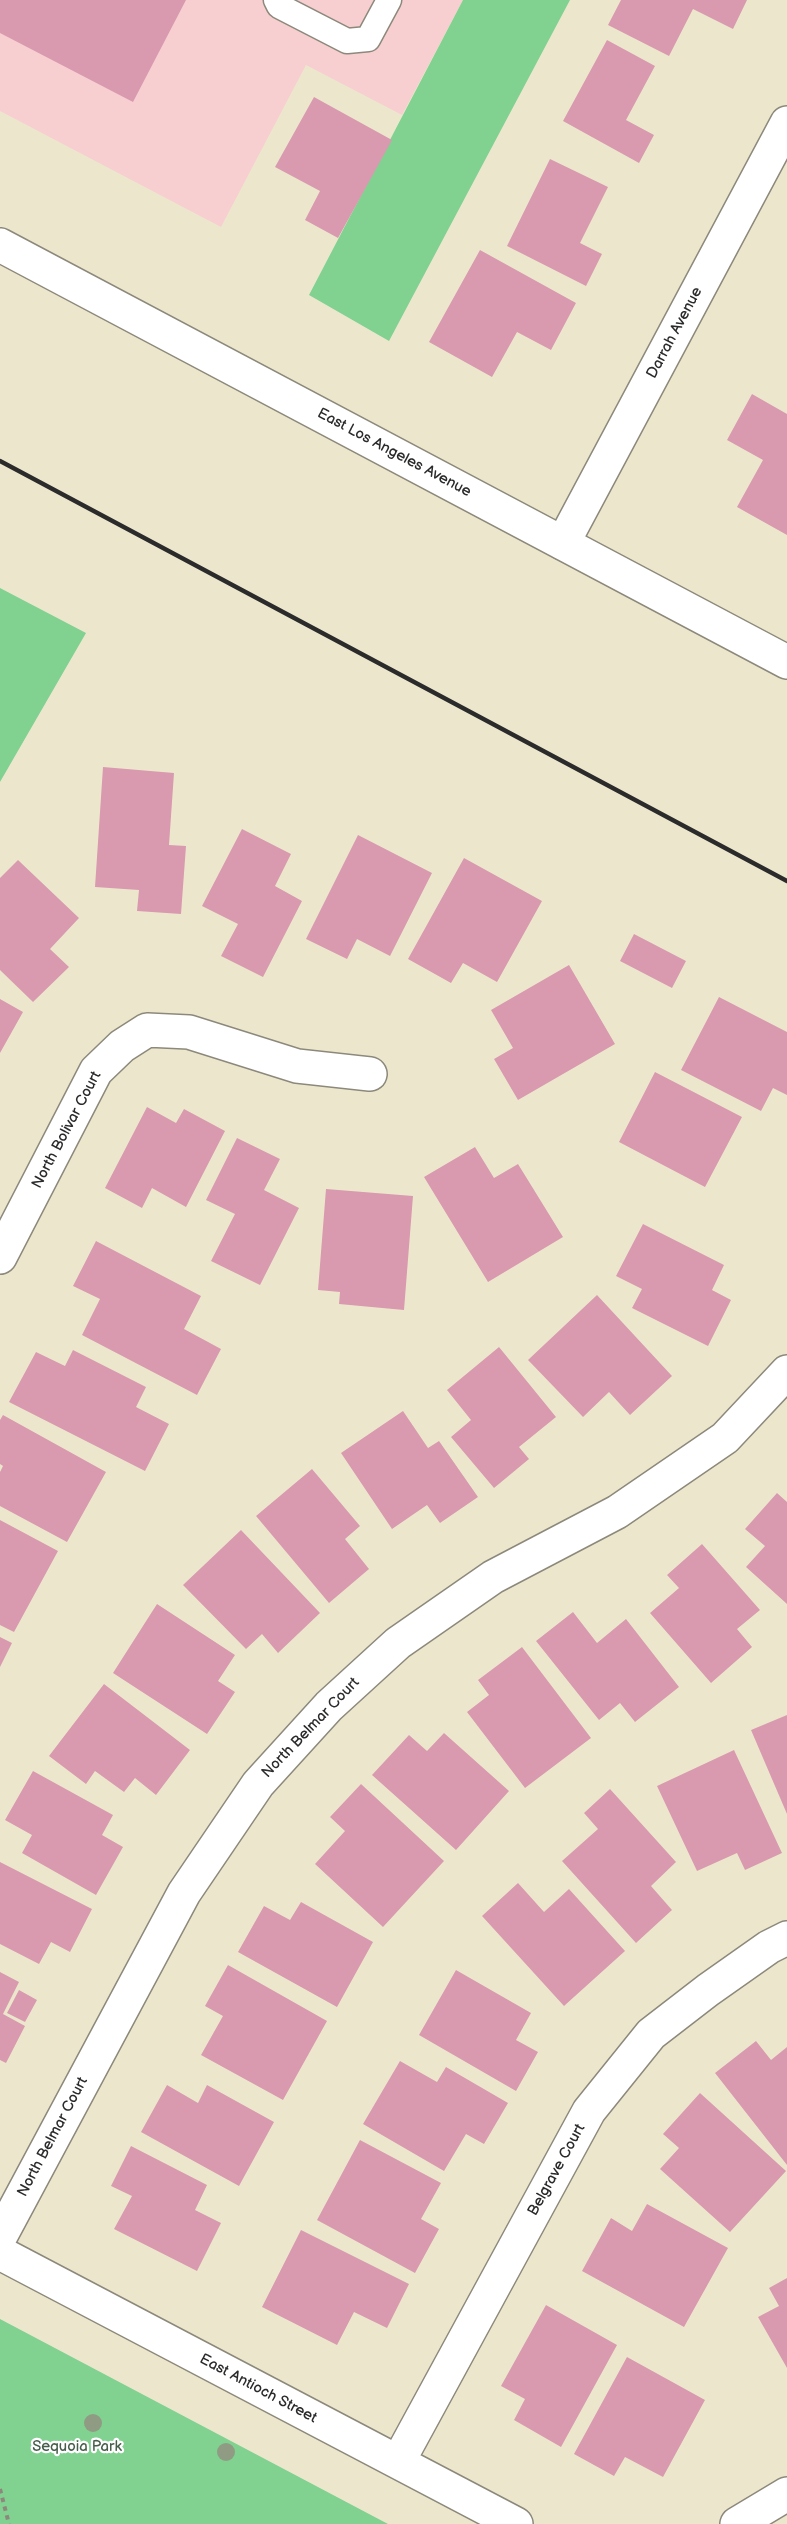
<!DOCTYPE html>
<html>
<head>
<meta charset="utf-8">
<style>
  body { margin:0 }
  canvas { display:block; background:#ece7cc }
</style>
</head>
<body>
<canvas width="787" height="2524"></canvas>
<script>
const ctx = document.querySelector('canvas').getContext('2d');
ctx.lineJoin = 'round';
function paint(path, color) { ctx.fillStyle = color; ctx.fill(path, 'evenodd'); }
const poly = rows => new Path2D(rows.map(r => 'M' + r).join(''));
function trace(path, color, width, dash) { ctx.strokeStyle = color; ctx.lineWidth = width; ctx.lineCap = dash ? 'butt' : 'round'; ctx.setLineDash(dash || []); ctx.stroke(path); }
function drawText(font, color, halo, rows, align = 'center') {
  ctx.font = font + ' "Balsamiq Sans",sans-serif'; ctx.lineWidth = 4.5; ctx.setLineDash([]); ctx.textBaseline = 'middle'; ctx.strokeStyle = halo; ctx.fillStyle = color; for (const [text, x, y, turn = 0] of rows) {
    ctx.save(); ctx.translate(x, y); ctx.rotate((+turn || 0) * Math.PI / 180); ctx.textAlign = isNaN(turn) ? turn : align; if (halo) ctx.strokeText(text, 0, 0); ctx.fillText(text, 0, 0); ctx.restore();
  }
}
paint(poly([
  [0,0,463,0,402,115,306,65,221,227,0,111]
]), '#f7cfd0');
paint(poly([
  [463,0,570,0,389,341,309,295],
  [0,588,86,633,0,782],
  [0,2319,388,2524,0,2524]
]), '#81d191');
paint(poly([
  [0,0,186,0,133,102,0,33],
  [621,0,747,0,733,29,693,9,669,56,608,25],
  [607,40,655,66,626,120,654,135,639,163,563,121],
  [314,97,392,140,338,238,305,220,320,191,275,167],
  [550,159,608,187,580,243,602,254,586,286,507,246],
  [480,250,576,303,551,350,517,332,492,377,429,342],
  [752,394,787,414,787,535,737,507,763,460,727,440],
  [103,767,174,773,169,845,186,846,181,914,137,911,139,890,95,887],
  [242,829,291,854,275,886,302,901,263,977,221,956,238,924,202,906],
  [358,835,432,873,390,956,357,939,347,959,306,939],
  [464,858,542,901,497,982,463,963,451,983,408,959],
  [18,860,79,918,50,949,69,967,33,1002,0,970,0,878],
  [634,934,686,961,672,988,620,961],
  [569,965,615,1044,518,1100,494,1059,513,1048,491,1010],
  [719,997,787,1032,787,1095,773,1088,761,1111,681,1070],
  [0,999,23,1012,0,1053],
  [655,1072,742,1117,705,1187,619,1142],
  [147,1107,176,1123,184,1109,225,1131,186,1207,152,1188,142,1208,105,1188],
  [237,1138,280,1159,264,1190,299,1208,260,1285,211,1261,235,1214,206,1200],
  [475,1147,494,1178,518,1164,563,1237,488,1282,424,1177],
  [326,1189,413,1196,404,1310,339,1304,340,1292,318,1290],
  [643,1224,724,1265,712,1290,731,1300,708,1346,632,1308,642,1289,616,1276],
  [96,1241,201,1296,184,1329,221,1349,197,1395,82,1335,100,1299,73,1286],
  [597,1295,672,1376,630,1415,609,1392,583,1417,528,1360],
  [499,1347,556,1417,519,1447,529,1459,494,1488,451,1437,471,1420,447,1390],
  [73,1350,146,1387,136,1407,169,1424,145,1471,9,1402,36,1352,65,1366],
  [403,1411,428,1448,439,1441,478,1497,440,1523,427,1505,392,1529,341,1453],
  [3,1415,106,1472,67,1542,0,1506,0,1472,3,1466,0,1464,0,1420],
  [312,1469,360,1526,345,1539,369,1569,329,1603,256,1516],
  [777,1493,787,1502,787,1604,746,1567,765,1546,745,1529],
  [0,1520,58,1551,14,1632,0,1625],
  [241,1530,320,1613,278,1653,262,1634,246,1649,183,1585],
  [702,1544,760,1610,737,1629,752,1647,711,1683,650,1613,679,1588,667,1575],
  [157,1604,235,1655,218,1681,235,1692,207,1734,113,1673],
  [573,1612,597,1643,626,1619,679,1687,635,1722,620,1703,599,1720,536,1641],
  [0,1637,12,1643,0,1667],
  [522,1647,591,1738,525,1788,467,1712,489,1695,478,1680],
  [104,1684,190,1750,156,1795,135,1778,124,1792,95,1771,86,1784,49,1756],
  [787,1715,787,1814,751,1730],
  [444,1733,509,1791,456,1850,372,1775,409,1735,427,1751],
  [734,1750,782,1853,745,1870,737,1853,697,1871,657,1786],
  [33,1771,113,1815,102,1835,123,1847,96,1895,22,1853,32,1835,5,1820],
  [361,1784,444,1861,383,1927,315,1864,345,1831,330,1817],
  [610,1789,676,1862,651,1886,672,1910,636,1943,562,1861,598,1829,584,1813],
  [0,1862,92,1909,70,1952,51,1942,39,1964,0,1944],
  [518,1883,544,1912,569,1889,625,1951,564,2006,482,1916],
  [301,1902,373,1942,337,2007,238,1952,264,1906,290,1920],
  [228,1965,327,2021,283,2100,201,2055,223,2016,205,2006],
  [456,1970,531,2013,516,2040,538,2052,516,2091,419,2035],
  [0,1972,19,1982,3,2014,25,2026,6,2063,0,2060],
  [19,1990,37,2000,25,2022,7,2013],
  [756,2041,771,2060,787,2047,787,2165,715,2073],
  [400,2061,437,2082,446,2067,508,2103,484,2144,466,2134,444,2171,363,2124],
  [167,2085,198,2103,207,2085,274,2122,239,2186,141,2132],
  [700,2093,786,2171,730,2232,660,2169,679,2148,663,2134],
  [360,2140,441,2183,421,2219,439,2229,415,2273,317,2220],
  [131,2146,207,2185,195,2210,221,2223,197,2271,114,2229,132,2196,111,2186],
  [647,2204,728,2248,684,2327,582,2271,611,2218,632,2231],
  [301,2230,409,2284,387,2328,354,2312,337,2345,262,2307],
  [787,2278,787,2368,758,2317,779,2306,769,2288],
  [546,2305,617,2345,561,2447,514,2420,525,2399,501,2386],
  [627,2357,705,2400,663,2477,625,2457,614,2476,574,2454]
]), '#d99ab0');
const lane = poly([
  [276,0,279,6,347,41,368,39,389,0]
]);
const street = poly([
  [563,543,787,123],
  [0,1257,96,1071,122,1046,147,1030,189,1032,297,1066,370,1074],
  [0,2237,184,1893,258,1784,329,1706,398,1643,493,1577,617,1512,725,1438,787,1372],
  [0,2253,516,2524],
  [398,2462,589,2111,651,2034,708,1990,769,1947,787,1938],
  [737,2524,787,2494]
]);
const primary = poly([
  [0,245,787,662]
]);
trace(lane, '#8c897c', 27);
trace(street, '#8c897c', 36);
trace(primary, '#8c897c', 36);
trace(poly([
  [0,2489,9,2524]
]), '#8c897c', 4, [4.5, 4.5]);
trace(lane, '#fff', 24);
trace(street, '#fff', 33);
trace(primary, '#fff', 33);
trace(poly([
  [0,461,787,881]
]), '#2b2b2b', 4.5);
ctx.fillStyle = '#909b84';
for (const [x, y] of [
  [93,2423],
  [226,2452]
]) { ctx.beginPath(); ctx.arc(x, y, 9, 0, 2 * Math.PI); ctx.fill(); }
drawText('15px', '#2b2b2b', '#fff', [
  ["Darrah Avenue",675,333,-62],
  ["East Los Angeles Avenue",394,453,28],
  ["North Bolivar Court",67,1130,-62],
  ["North Belmar Court",311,1728,-46],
  ["North Belmar Court",53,2137,-62],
  ["Belgrave Court",557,2170,-61],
  ["East Antioch Street",258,2389,28]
]);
drawText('15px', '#455d4a', '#fff', [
  ["Sequoia Park",77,2447]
]);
</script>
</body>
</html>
